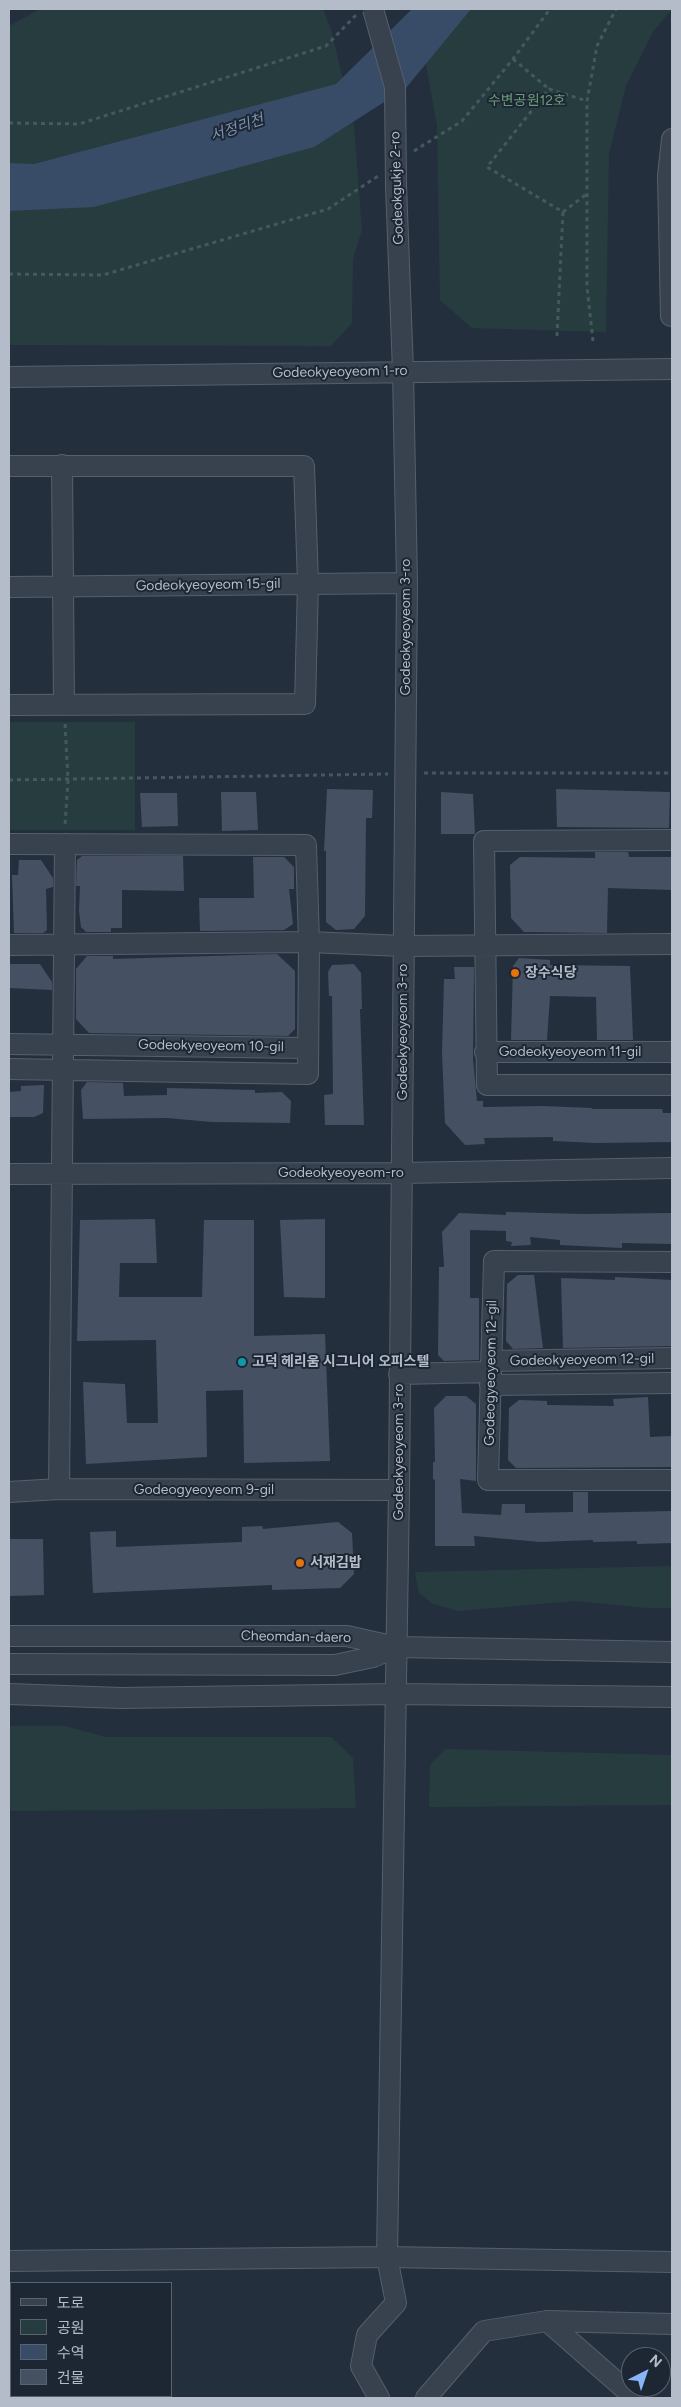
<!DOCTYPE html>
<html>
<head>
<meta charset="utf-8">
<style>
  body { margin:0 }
  #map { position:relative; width:681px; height:2407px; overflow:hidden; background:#242f3e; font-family:Figtree,"Noto Sans KR",sans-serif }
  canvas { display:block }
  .frame { position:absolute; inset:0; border:10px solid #b4bcc9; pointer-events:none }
  .legend { position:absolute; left:10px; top:2282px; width:162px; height:115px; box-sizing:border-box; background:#1d2633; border:1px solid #59626f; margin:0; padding:6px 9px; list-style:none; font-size:15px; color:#b4bcc9 }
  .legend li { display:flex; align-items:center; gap:10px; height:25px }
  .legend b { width:25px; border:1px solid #59626f }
  .north { position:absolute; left:621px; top:2347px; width:50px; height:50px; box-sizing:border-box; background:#1d2633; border:1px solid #59626f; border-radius:50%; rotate:41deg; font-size:14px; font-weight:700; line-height:20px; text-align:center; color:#b4bcc9 }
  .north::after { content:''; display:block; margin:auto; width:18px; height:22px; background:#8ab4f8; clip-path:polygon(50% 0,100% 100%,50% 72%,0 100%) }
</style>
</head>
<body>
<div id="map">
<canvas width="681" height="2407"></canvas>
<div class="frame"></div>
<ul class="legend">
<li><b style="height:6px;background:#38414e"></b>도로</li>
<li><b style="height:14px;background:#263c3f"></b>공원</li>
<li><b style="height:14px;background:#394c67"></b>수역</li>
<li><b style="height:14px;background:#455162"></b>건물</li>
</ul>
<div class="north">N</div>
</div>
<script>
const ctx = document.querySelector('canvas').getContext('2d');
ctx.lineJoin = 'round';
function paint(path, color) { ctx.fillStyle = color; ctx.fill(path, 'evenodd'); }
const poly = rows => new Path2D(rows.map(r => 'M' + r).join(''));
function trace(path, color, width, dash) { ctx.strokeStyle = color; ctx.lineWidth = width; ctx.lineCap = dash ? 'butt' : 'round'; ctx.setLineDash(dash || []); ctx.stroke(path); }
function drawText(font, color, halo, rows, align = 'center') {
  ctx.font = font + ' Figtree,"Noto Sans KR",sans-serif'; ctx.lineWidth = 4; ctx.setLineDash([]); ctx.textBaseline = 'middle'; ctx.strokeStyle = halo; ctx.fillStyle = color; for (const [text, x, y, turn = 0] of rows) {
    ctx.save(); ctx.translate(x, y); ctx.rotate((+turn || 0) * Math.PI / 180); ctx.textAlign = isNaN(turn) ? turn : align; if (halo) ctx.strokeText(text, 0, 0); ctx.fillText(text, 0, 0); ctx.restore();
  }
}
paint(poly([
  [40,9,323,9,331,29,354,126,362,230,353,259,352,323,331,346,9,345,9,26],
  [410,9,672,9,653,32,626,86,609,154,606,332,472,328,440,300,437,126,423,48],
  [9,722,135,722,135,830,9,830],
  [672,1566,672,1608,646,1608,575,1601,458,1611,433,1604,419,1593,415,1572],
  [9,1726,65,1726,106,1737,331,1737,353,1758,356,1808,9,1811],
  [445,1749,672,1755,672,1805,429,1807,430,1765]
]), '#263c3f');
paint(poly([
  [412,9,471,9,406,88,314,147,94,207,9,211,9,163,34,164,336,84]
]), '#394c67');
paint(poly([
  [327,789,373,790,372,818,366,818,365,916,354,929,336,930,326,922,326,851,324,851],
  [556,789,670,792,669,828,557,827],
  [221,792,256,792,258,830,222,831],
  [441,792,473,794,475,834,441,834],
  [140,793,177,793,178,826,142,827],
  [595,852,628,852,629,857,672,857,672,890,608,888,607,933,524,932,511,918,510,865,520,857,595,858],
  [82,856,183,856,184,891,122,890,122,928,111,928,111,932,86,932,81,927,79,911,80,886,76,886,77,860],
  [253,857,284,857,294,867,294,889,289,889,293,924,284,930,200,931,199,898,254,898],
  [19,860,41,860,53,878,53,887,46,889,47,930,43,933,14,933,12,875,18,875],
  [277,954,295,971,295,1029,288,1036,89,1033,76,1019,76,969,87,956,113,956,113,959],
  [519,958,550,960,550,965,630,966,633,1040,597,1040,596,997,550,996,547,1040,511,1040,513,966],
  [9,964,40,964,52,982,52,990,10,988],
  [354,964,361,973,362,1009,360,1009,364,1125,325,1125,324,1095,333,1094,332,996,329,996,328,972,332,965],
  [454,967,474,967,473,1059,477,1101,483,1101,483,1107,543,1106,592,1108,592,1109,662,1109,663,1113,672,1113,672,1142,596,1143,553,1141,553,1137,484,1138,485,1144,465,1145,445,1123,442,1053,444,979,455,979],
  [87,1082,123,1083,124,1096,167,1095,167,1088,255,1090,255,1093,282,1092,291,1101,290,1123,212,1122,167,1118,83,1119,81,1090],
  [44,1085,43,1113,34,1117,9,1117,9,1092,21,1091,21,1086],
  [506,1212,584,1214,672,1213,672,1244,622,1243,622,1248,560,1245,560,1240,530,1237,531,1245,511,1246,512,1242,506,1241,506,1231,470,1230,470,1298,479,1298,479,1360,444,1361,438,1355,439,1267,444,1267,442,1232,459,1213,506,1215],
  [155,1219,157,1263,120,1263,119,1297,202,1297,204,1220,254,1220,254,1336,325,1334,330,1461,244,1463,243,1390,206,1391,207,1457,86,1464,83,1382,125,1384,127,1423,158,1423,156,1340,77,1341,80,1220],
  [325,1219,325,1298,284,1297,280,1220],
  [518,1275,534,1275,543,1348,513,1349,506,1341,507,1284],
  [615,1277,672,1280,672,1346,563,1348,561,1278,615,1280],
  [446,1396,466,1396,476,1404,476,1481,460,1479,462,1513,501,1515,502,1504,525,1504,525,1513,573,1512,573,1492,588,1492,588,1513,672,1511,672,1543,637,1544,637,1541,593,1542,593,1540,540,1542,474,1536,475,1546,435,1546,435,1480,433,1479,433,1462,435,1462,434,1408],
  [648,1397,650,1437,672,1436,672,1467,516,1468,508,1460,509,1408,519,1400,547,1401,547,1405,614,1406,613,1399],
  [338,1522,352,1533,354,1574,340,1588,272,1590,272,1585,93,1593,90,1532,116,1531,116,1547,242,1542,242,1527,262,1526,263,1529],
  [9,1539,43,1539,44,1595,9,1596]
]), '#455162');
const minor = poly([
  [671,316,668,176,672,139],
  [9,377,672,369],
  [62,465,64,705],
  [9,466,304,466,308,583,305,704,9,705],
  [9,587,407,583],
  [672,840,484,841,487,1085,672,1085],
  [9,844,306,845,309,942,403,946,672,944],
  [9,945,309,942,308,1074,9,1069],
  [9,1044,307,1048],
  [485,1052,672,1052],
  [9,1174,402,1173,672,1168],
  [672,1262,494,1261,488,1480,672,1480],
  [491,1361,672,1358],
  [399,1374,491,1372],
  [490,1385,672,1383],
  [59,1489,65,844],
  [9,1492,59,1489,399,1490],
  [9,1636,347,1636,396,1647,672,1652],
  [9,1664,335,1665,373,1657,396,1647],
  [9,1694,121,1698,396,1694,672,1697],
  [9,2261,387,2257,672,2262],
  [547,2321,635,2398],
  [379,2398,361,2366,367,2335,396,2303,387,2257,399,1490,407,583,403,371,396,185],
  [426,2398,484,2331,547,2321,672,2324]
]);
trace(minor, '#565f6c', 22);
trace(poly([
  [513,59,549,89],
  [9,123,79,124,326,46,356,15],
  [414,151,462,121,513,59,550,9],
  [563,212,588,193],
  [9,274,103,275,328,209,378,176],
  [557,336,563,212,487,167,549,89,587,101],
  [593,341,587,287,587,101,597,46,616,9],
  [65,724,68,780,65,825],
  [424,773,672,773],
  [9,780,388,774]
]), '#44595c', 3, [4, 4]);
trace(minor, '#38414e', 20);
const minorBridge = poly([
  [373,9,395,87,396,185]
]);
trace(minorBridge, '#565f6c', 22, []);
trace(minorBridge, '#38414e', 20);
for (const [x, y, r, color] of [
  [515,973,5,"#e8710a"],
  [242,1362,5,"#0f9aa8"],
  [300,1563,5,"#e8710a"]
]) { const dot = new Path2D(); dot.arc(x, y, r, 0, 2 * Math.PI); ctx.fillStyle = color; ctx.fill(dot); trace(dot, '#1d2633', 2); }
drawText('14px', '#6b9a76', '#1d2633', [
  ["수변공원12호",527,101]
]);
drawText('14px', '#b4bcc9', '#1d2633', [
  ["Godeokgukje 2-ro",397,188,-92],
  ["Godeokyeoyeom 1-ro",340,372,-1],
  ["Godeokyeoyeom 15-gil",208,585,-1],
  ["Godeokyeoyeom 3-ro",406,627,-90],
  ["Godeokyeoyeom 3-ro",403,1032,-90],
  ["Godeokyeoyeom 10-gil",211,1046,1],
  ["Godeokyeoyeom 11-gil",570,1052],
  ["Godeokyeoyeom-ro",341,1173],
  ["Godeokyeoyeom 12-gil",582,1360,-1],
  ["Godeogyeoyeom 12-gil",491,1373,-89],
  ["Godeokyeoyeom 3-ro",399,1452,-90],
  ["Godeogyeoyeom 9-gil",204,1490],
  ["Cheomdan-daero",296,1637,1]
]);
drawText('bold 14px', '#b4bcc9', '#1d2633', [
  ["장수식당",525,973],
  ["고덕 헤리움 시그니어 오피스텔",252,1362],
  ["서재김밥",310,1563]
], 'left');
drawText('italic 15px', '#7c92b1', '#1d2633', [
  ["서정리천",237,128,-19]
]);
</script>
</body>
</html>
